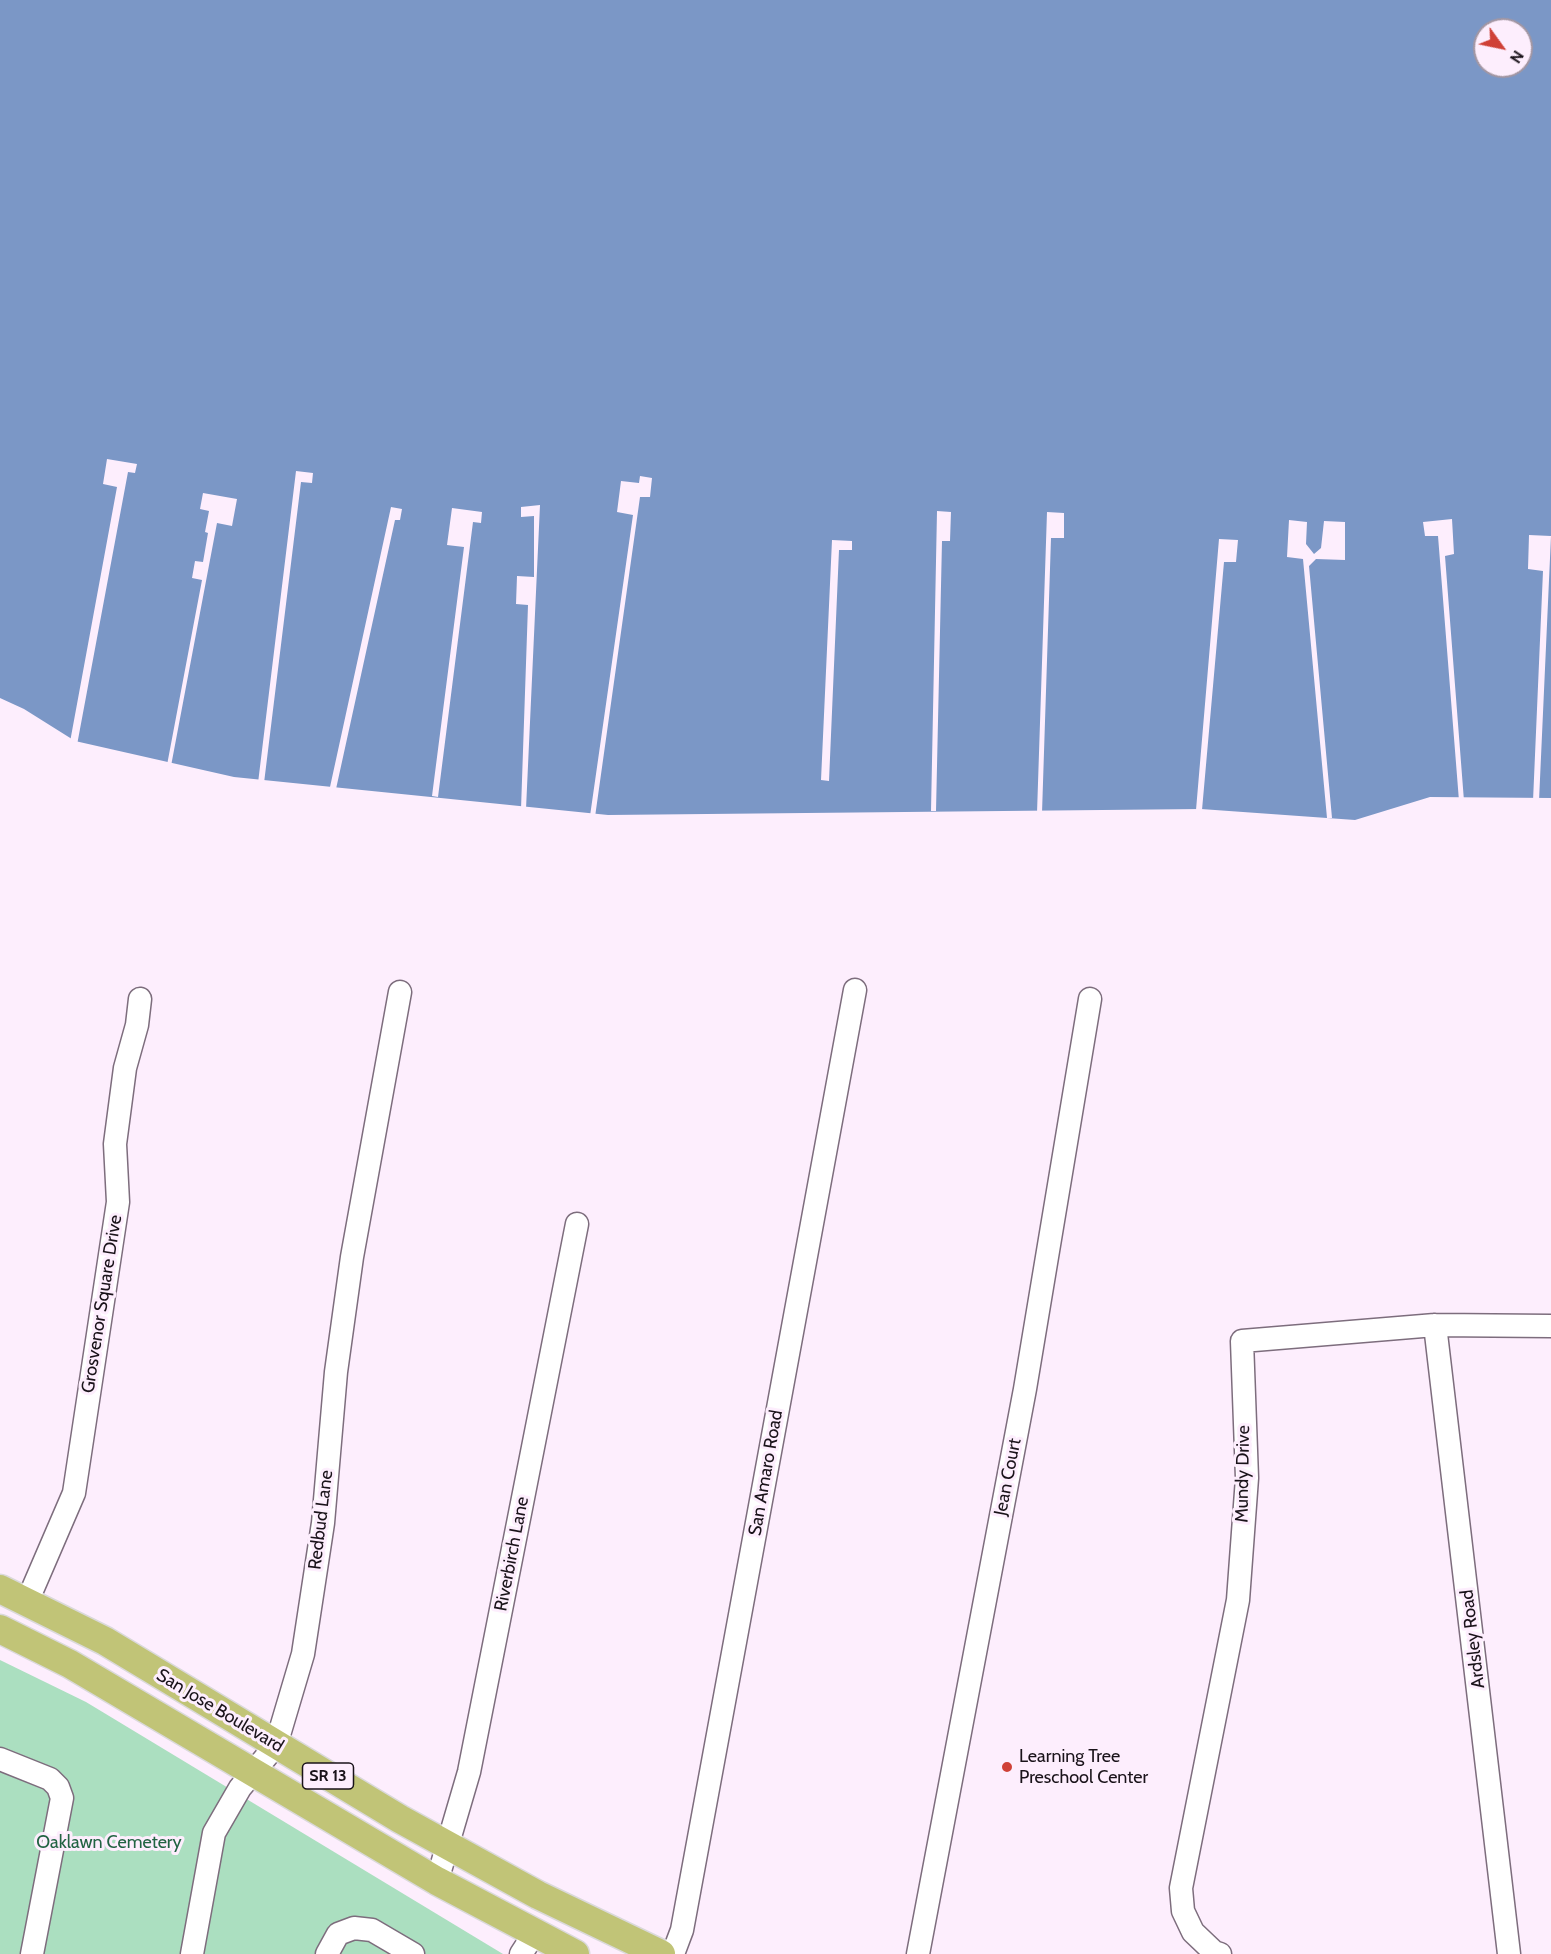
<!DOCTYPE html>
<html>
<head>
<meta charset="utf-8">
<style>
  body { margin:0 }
  #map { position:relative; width:1551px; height:1954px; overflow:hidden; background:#fdeefd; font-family:Cabin,sans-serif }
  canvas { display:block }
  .north { position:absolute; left:1473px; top:18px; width:60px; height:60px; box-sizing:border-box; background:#fdeefd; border:2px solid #a296a2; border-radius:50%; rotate:123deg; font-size:16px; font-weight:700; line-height:24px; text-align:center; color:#1a131a }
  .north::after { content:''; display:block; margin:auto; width:21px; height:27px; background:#cf4137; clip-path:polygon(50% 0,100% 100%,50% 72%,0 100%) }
</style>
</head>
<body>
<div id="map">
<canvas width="1551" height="1954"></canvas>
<div class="north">N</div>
</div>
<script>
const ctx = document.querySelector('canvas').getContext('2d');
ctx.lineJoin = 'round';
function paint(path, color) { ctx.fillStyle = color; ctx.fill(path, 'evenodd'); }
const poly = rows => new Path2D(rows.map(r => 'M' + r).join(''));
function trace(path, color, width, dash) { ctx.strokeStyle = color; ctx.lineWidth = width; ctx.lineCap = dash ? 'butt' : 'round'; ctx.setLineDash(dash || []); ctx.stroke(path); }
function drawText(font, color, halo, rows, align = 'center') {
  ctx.font = font + ' Cabin,sans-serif'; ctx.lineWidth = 6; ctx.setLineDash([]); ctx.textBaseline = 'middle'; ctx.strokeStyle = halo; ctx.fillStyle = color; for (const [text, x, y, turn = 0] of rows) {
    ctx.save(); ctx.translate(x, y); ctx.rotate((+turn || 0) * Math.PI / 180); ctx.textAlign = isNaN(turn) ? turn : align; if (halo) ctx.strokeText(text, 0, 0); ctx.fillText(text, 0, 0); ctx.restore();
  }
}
paint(poly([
  [0,1660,86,1702,503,1954,0,1954]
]), '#abdfc0');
paint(poly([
  [0,0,1551,0,1551,798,1430,797,1355,820,1201,809,608,815,234,777,75,741,24,709,0,698],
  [1485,30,1521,30,1521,66,1485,66]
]), '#7b97c6');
paint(poly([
  [107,459,137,464,135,473,128,472,77,745,70,742,117,487,103,484],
  [296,471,313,473,312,483,301,482,264,783,258,783],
  [640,476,652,478,650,497,640,497,595,817,590,816,633,515,617,512,621,481,639,483],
  [203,493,237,499,232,526,217,523,171,766,167,765,202,580,192,578,195,561,203,562,208,533,205,532,209,511,200,509],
  [540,505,526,809,521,809,528,605,516,604,517,576,534,577,534,516,521,517,521,507],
  [391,507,402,509,400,520,395,520,336,789,330,787],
  [452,508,482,512,481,523,473,522,438,797,432,796,464,547,447,545],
  [937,511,951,512,950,541,942,541,936,811,931,811],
  [1047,512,1064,513,1064,538,1051,538,1042,813,1037,813],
  [1452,519,1454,554,1445,556,1464,801,1459,801,1438,536,1425,536,1423,522],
  [1289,520,1307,522,1306,544,1314,554,1321,548,1324,521,1345,522,1345,560,1316,559,1309,566,1332,818,1327,818,1303,559,1287,557],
  [1529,535,1551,536,1539,801,1533,801,1543,571,1528,569],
  [1219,539,1238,540,1236,562,1224,562,1202,810,1196,810],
  [832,540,852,541,852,550,839,550,829,781,821,780]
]), '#fdeefd');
const minor = poly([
  [1435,1325,1509,1954],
  [27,1602,74,1493,118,1202,115,1144,125,1068,137,1025,140,999],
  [0,1759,50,1779,58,1787,62,1798,32,1954],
  [437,1881,469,1772,577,1224],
  [192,1954,214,1833,240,1788,276,1745,303,1654,323,1523,336,1372,352,1257,400,992],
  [327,1954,338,1934,354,1928,372,1930,413,1954],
  [521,1954,534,1934],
  [673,1954,682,1930,855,990],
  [918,1954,1025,1389,1090,999],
  [1220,1954,1214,1952,1193,1932,1183,1911,1181,1888,1238,1600,1247,1478,1242,1341,1435,1325,1551,1326]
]);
const major = poly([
  [0,1589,105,1641,400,1819,538,1895,661,1954],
  [0,1629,70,1664,437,1881,575,1954]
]);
trace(minor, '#7d6d7d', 25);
trace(major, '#dad9da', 31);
trace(minor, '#fff', 22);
trace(major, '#c1c477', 28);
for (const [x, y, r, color] of [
  [1007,1767,6,"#cf4137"]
]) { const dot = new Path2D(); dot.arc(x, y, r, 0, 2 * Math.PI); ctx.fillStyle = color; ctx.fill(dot); trace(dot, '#fdeefd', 2); }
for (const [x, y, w] of [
  [328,1776,51]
]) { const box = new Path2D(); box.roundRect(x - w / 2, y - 13, w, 26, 4.5); ctx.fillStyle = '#fdeefd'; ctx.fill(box); trace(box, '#1a131a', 1.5); }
drawText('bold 16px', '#1a131a', null, [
  ["SR 13",328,1776]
]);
drawText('18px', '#1a131a', '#fdeefd', [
  ["Grosvenor Square Drive",102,1304,-81],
  ["San Amaro Road",766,1473,-80],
  ["Mundy Drive",1243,1474,-89],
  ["Jean Court",1008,1477,-79],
  ["Redbud Lane",321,1520,-83],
  ["Riverbirch Lane",512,1554,-79],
  ["Ardsley Road",1473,1639,-97],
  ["San Jose Boulevard",220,1711,31]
]);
drawText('18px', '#1a131a', '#fdeefd', [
  ["Learning Tree",1019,1757],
  ["Preschool Center",1019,1778]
], 'left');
drawText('18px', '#216342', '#fdeefd', [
  ["Oaklawn Cemetery",109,1843]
]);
</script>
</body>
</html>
